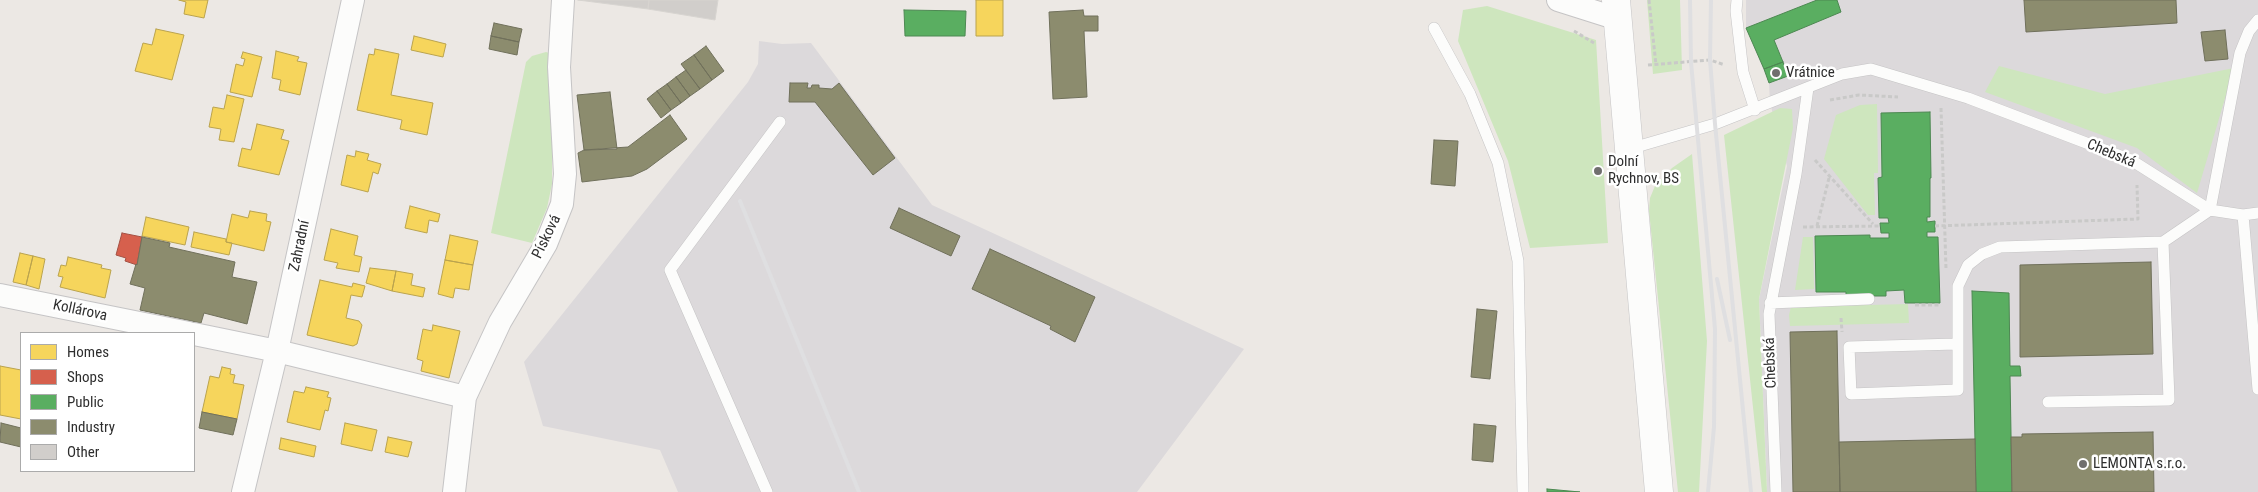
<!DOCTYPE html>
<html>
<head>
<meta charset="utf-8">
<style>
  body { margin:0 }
  #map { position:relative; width:2258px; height:492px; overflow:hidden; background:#ece8e4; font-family:"Roboto Condensed",sans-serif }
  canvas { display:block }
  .legend { position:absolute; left:20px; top:332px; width:175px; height:140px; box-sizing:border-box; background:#fff; border:1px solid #ababab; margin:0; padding:6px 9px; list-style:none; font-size:15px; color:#2e2e2e }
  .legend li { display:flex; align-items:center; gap:10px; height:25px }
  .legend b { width:25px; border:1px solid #ababab }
</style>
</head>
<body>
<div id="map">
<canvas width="2258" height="492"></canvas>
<ul class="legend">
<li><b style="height:14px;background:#f6d55c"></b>Homes</li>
<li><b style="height:14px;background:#d6604d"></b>Shops</li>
<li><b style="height:14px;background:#5aae61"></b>Public</li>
<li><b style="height:14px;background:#8c8c6e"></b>Industry</li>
<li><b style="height:14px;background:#d1cecb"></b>Other</li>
</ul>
</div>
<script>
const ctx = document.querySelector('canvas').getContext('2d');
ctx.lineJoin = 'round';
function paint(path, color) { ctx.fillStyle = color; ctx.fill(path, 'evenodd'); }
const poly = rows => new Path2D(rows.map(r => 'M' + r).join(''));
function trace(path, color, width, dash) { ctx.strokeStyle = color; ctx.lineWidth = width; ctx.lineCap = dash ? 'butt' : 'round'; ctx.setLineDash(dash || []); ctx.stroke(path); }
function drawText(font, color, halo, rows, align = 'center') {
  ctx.font = font + ' "Roboto Condensed",sans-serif'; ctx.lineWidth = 5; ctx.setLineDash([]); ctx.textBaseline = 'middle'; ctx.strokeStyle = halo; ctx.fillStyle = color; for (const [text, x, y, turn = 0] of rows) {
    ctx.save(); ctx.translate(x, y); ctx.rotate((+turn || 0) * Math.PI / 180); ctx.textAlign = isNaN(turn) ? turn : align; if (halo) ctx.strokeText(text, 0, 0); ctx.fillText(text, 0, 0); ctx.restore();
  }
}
paint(poly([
  [1746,0,2258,0,2258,492,1767,492,1759,299,1787,166,1770,103,1769,83,1746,28],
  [759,41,782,44,811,43,932,205,1244,349,1137,492,678,492,660,450,543,426,524,362,748,82,758,64]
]), '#dcd9db');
paint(poly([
  [1647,0,1680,0,1682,70,1653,74],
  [1487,6,1596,40,1608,243,1530,248,1508,161,1458,41,1463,10],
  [546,52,552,54,552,184,547,208,532,243,491,233,526,62,532,56],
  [1999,66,2105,94,2234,68,2197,193,2137,148,1985,92],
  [1877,104,1878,173,1874,173,1875,215,1868,215,1824,159,1836,115,1860,105],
  [1780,108,1792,109,1793,128,1759,299,1767,492,1762,492,1724,135],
  [1692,154,1707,341,1699,492,1678,492,1649,211,1650,198,1655,186,1672,168],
  [1803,237,1813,237,1814,289,1795,290],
  [1908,304,1909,323,1790,326,1789,315,1791,307]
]), '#cee6be');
const homes = poly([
  [179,0,208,0,204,18,184,14,186,2,179,0],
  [976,0,1003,0,1003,36,976,36,976,0],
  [156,29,184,35,172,80,135,71,143,43,152,45,156,29],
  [414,36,446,44,443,57,411,50,414,36],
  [375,49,399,54,391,95,433,103,427,135,400,129,402,120,357,110,369,54,374,55,375,49],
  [276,51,299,57,297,61,307,63,300,95,279,90,281,80,272,78,276,51],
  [243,52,262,57,252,97,230,92,236,64,243,66,245,59,241,58,243,52],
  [227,95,244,99,234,142,219,140,221,129,209,127,213,107,224,109,227,95],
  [257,124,284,130,281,139,289,141,279,175,238,166,242,148,251,150,257,124],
  [356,151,369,154,367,160,381,164,378,174,373,172,368,192,341,185,347,155,355,157,356,151],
  [410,206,440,214,438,222,429,220,427,233,405,228,410,206],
  [250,211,267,214,266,221,271,222,264,251,226,242,232,214,248,218,250,211],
  [146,217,189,227,185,245,142,236,146,217],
  [331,229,358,236,354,255,362,257,359,272,336,268,338,263,324,260,331,229],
  [194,232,226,239,226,242,232,243,229,255,191,247,194,232],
  [450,235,478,241,473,265,445,260,450,235],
  [20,253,33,256,26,285,13,282,20,253],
  [33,256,45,259,39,289,26,285,33,256],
  [68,257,102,265,101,268,111,270,105,298,60,287,63,277,58,276,61,265,66,266,68,257],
  [445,260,473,265,469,290,455,288,453,298,438,294,445,260],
  [370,268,396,271,392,291,366,283,370,268],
  [396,271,413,274,411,285,425,288,423,297,392,291,396,271],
  [320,280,352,287,353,283,365,286,362,297,351,295,346,318,359,321,362,325,357,344,353,346,307,335,320,280],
  [433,325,460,331,449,378,421,371,423,361,417,359,423,329,432,331,433,325],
  [0,366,21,370,21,419,0,415,0,366],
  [222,367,231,369,230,374,235,375,233,383,244,385,237,419,202,412,210,376,219,378,222,367],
  [306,387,329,392,327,397,331,398,328,411,325,410,320,430,287,422,294,391,304,393,306,387],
  [345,423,377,430,372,451,341,444,345,423],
  [388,437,412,442,408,457,385,452,388,437],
  [281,438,316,446,314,457,279,449,281,438]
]);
paint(homes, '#f6d55c');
trace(homes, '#baa34e', 1);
const shops = poly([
  [122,233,142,237,137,265,125,261,126,258,116,255,122,233]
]);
paint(shops, '#d6604d');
trace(shops, '#a45144', 1);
const public = poly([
  [1817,0,1837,0,1841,12,1774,40,1783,62,1764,69,1746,28,1817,0],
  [904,10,966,11,965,36,905,36,904,10],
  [1783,62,1788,76,1769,83,1764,69,1783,62],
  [1930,112,1931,178,1930,178,1930,217,1927,217,1927,222,1935,221,1935,232,1927,232,1927,237,1938,237,1940,303,1905,303,1904,290,1886,291,1886,296,1846,296,1846,292,1816,292,1815,236,1870,235,1870,238,1889,238,1889,233,1881,233,1880,223,1889,223,1888,218,1879,218,1878,178,1882,177,1881,113,1930,112],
  [1972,291,2009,293,2010,366,2020,366,2021,376,2010,376,2012,492,1976,492,1972,291],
  [1547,489,1580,492,1547,492,1547,489]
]);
paint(public, '#5aae61');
trace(public, '#4d8852', 1);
const industry = poly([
  [2024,0,2176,0,2177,23,2026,32,2024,0],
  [1083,10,1084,16,1098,16,1098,31,1084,31,1087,97,1053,99,1049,12,1083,10],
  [494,23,522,29,519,42,491,36,494,23],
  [2225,30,2228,59,2205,61,2201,32,2225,30],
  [491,36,519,42,517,55,489,49,491,36],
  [706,46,724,71,712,80,694,55,706,46],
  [694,55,712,80,700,89,681,64,694,55],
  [686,70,700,89,690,96,676,77,686,70],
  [676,77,690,96,681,103,667,84,676,77],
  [790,83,808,83,807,88,811,88,812,85,819,85,819,88,832,89,839,83,895,158,873,175,815,102,789,102,790,83],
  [667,84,681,103,671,110,657,91,667,84],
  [657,91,671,110,661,118,647,99,657,91],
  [610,92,617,149,584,150,577,95,610,92],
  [670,115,687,139,647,169,632,176,582,182,578,153,584,150,628,147,670,115],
  [1434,140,1458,141,1455,186,1431,184,1434,140],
  [899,208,960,236,951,256,890,228,899,208],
  [142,237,170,243,169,247,235,262,232,277,257,282,247,324,204,313,201,323,140,310,145,288,130,284,136,264,137,265,142,237],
  [990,249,1095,297,1075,342,1050,329,1051,326,972,289,990,249],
  [2151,262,2153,354,2020,357,2020,265,2151,262],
  [1477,309,1497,311,1490,379,1471,377,1477,309],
  [1837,331,1840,492,1793,492,1790,332,1837,331],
  [202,412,237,419,233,435,199,428,202,412],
  [1,423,21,428,21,447,0,442,1,423],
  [1474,424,1496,426,1493,462,1472,460,1474,424],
  [2153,432,2154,492,2012,492,2011,437,2022,437,2022,434,2153,432],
  [1975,439,1976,492,1840,492,1839,442,1975,439]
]);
paint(industry, '#8c8c6e');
trace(industry, '#70705b', 1);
const building = poly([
  [578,0,649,0,648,9,578,0],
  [649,0,718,0,715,20,648,9,649,0]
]);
paint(building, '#d1cecb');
trace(building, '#d7d4d0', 1);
const lane = poly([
  [1737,0,1736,11,1743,72,1755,110],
  [1434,28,1470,94,1498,163,1518,261,1523,492],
  [1629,149,1715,124,1842,74,1871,69,1968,98,2131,160,2210,210,2243,215,2258,389],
  [2243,215,2258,213],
  [1770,303,1869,299],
  [1956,344,1849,347,1851,394,1958,390,1958,286,1968,265,1982,254,2000,247,2163,242],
  [2048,402,2169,400,2163,242,2210,210,2240,53,2249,31,2258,20],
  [767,492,670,270,780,122],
  [1776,492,1769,314,1796,174,1808,88]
]);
const street = poly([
  [1558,0,1618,19],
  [0,295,189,333],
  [194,334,277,351,465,397],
  [243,492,277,351,353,0],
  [454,492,465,397,500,322,546,244,562,204,565,174,559,67,563,0]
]);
const secondary = poly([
  [1616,0,1659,492]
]);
trace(lane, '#c5c4c5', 12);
trace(street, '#c5c4c5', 24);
trace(secondary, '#c5c4c5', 29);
trace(poly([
  [1649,0,1656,65],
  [1574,31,1594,43],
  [1648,65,1710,60,1725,65],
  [1830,100,1859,95,1898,97],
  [1941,108,1946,269],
  [1815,160,1873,224],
  [1817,226,1829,178],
  [1935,226,2138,219,2137,185],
  [1803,227,1880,226],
  [1915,305,1941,305],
  [1841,318,1842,332]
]), '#c9c9c8', 3, [4, 2.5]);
trace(lane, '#fcfcfb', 11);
trace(street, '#fcfcfb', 22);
trace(secondary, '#fcfcfb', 28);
trace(poly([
  [1690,0,1691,62,1715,329,1714,427,1708,492],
  [1711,0,1710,60,1715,124,1751,492],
  [740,201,859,492],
  [1717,279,1730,340]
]), '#dfdfe1', 4);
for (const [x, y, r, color] of [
  [1776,73,5,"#706f6e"],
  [1598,171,5,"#706f6e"],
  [2083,464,5,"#706f6e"]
]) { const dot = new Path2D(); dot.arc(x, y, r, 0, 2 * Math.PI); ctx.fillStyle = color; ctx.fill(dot); trace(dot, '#fff', 2); }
drawText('15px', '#2e2e2e', '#fff', [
  ["Vrátnice",1786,73],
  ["Dolní",1608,162],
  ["Rychnov, BS",1608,179],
  ["LEMONTA s.r.o.",2093,464]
], 'left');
drawText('15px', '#2e2e2e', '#fff', [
  ["Chebská",2111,154,23],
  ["Písková",547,237,-64],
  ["Zahradní",300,246,-78],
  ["Kollárova",80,311,12],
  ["Chebská",1771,363,-92]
]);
</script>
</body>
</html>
